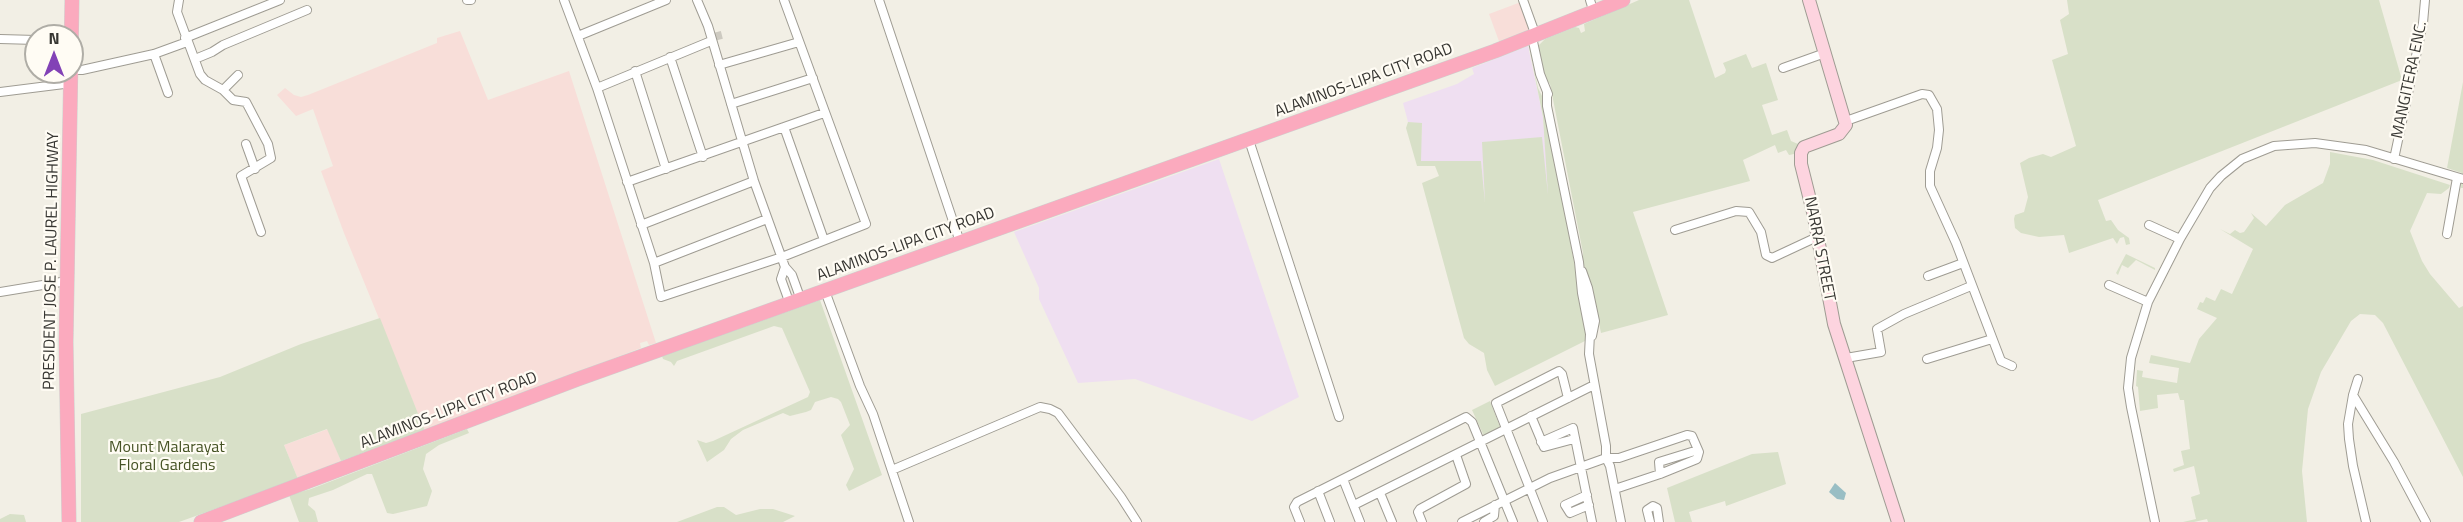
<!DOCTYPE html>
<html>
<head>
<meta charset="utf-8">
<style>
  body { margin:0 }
  #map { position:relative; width:2463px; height:522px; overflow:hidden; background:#f2efe5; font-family:"Titillium Web",sans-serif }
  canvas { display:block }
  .north { position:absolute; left:24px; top:24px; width:60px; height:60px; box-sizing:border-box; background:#fffcf4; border:2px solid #afada6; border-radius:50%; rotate:0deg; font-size:16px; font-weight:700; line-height:24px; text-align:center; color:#373632 }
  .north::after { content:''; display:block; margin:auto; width:21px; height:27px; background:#8242b6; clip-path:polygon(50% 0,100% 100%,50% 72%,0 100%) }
</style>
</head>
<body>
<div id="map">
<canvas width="2463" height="522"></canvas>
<div class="north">N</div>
</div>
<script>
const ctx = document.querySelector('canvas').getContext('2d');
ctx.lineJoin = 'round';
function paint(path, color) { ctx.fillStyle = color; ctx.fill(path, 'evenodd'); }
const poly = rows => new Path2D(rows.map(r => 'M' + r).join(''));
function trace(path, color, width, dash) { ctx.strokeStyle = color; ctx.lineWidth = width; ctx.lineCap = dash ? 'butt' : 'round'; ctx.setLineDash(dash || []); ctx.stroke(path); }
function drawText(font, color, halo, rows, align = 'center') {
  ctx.font = font + ' "Titillium Web",sans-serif'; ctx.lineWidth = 4.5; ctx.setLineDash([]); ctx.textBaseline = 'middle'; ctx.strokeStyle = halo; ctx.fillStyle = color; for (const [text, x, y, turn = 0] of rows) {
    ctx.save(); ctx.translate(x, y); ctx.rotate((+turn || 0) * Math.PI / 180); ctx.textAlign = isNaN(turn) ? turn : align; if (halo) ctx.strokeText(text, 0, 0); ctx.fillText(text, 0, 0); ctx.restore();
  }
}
paint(poly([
  [1521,2,1531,32,1500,44,1489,14],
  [460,31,488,100,569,71,656,343,649,345,647,341,640,343,641,348,425,431,344,233,321,171,333,166,313,109,296,116,277,95,285,88,294,95,301,97,308,95,437,43,437,38],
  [328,429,341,461,298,479,284,445]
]), '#f8ded9');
paint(poly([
  [1528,46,1543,117,1549,201,1485,205,1481,161,1420,161,1422,124,1408,122,1403,103,1457,84,1474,74,1472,68],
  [1219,159,1299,397,1252,421,1135,379,1078,383,1039,299,1039,288,1014,232]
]), '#efdff1');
paint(poly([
  [1639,0,1689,0,1715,78,1725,73,1726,70,1723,63,1746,54,1752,68,1766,63,1778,100,1762,105,1772,135,1787,130,1791,141,1798,144,1794,154,1789,155,1786,150,1778,153,1775,145,1743,160,1750,181,1633,212,1668,315,1601,333,1591,283,1583,265,1583,253,1550,84,1544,77,1538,46,1545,39,1575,27,1579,28,1581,33,1585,31,1584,24],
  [2067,0,2379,0,2402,80,2098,200,2106,221,2111,220,2118,230,2129,238,2130,244,2126,245,2124,237,2120,238,2117,244,2113,238,2069,253,2064,235,2039,237,2021,233,2015,228,2014,219,2015,215,2024,212,2028,197,2020,163,2029,158,2043,154,2051,157,2076,146,2052,60,2068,54,2060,20,2069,14],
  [1529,47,1538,88,1542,96,1575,267,1586,331,1585,341,1495,386,1487,370,1484,353,1469,344,1464,338,1422,183,1439,176,1435,166,1417,166,1406,128,1408,122,1422,123,1421,161,1481,161,1485,203,1482,142,1542,137,1548,195,1543,117],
  [2463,82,2463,188,2461,188,2462,173,2447,168],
  [2330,152,2373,160,2450,185,2449,188,2441,194,2427,193,2410,231,2422,261,2430,274,2459,308,2463,306,2463,477,2383,323,2375,315,2360,314,2351,321,2321,372,2308,409,2302,471,2307,522,2208,522,2207,519,2194,522,2183,522,2196,519,2191,497,2200,494,2194,466,2174,472,2173,469,2184,465,2181,451,2190,449,2184,400,2180,400,2178,393,2157,395,2158,408,2140,411,2138,387,2136,386,2137,370,2143,371,2142,377,2177,383,2179,368,2149,363,2151,355,2190,363,2199,339,2217,318,2197,309,2200,302,2203,303,2206,297,2215,301,2221,289,2232,294,2253,249,2220,229,2230,234,2235,230,2240,233,2244,232,2254,218,2251,213,2266,226,2285,205,2323,183,2330,164],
  [2126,254,2155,268,2155,270,2136,260,2128,268,2122,265,2118,275,2116,273],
  [820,300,882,475,849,491,846,485,854,469,841,435,850,425,841,402,838,399,831,397,815,402,811,410,806,412,790,416,783,413,743,430,731,439,724,450,707,462,697,440,706,443,713,441,808,397,810,392,782,328,774,326,677,361,674,366,671,362,663,359,662,356],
  [380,318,425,431,341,461,327,429,284,445,298,479,179,522,81,522,81,414,220,377,301,344],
  [1490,401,1500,427,1484,436,1472,410],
  [467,429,469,433,439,445,426,454,423,469,432,491,427,506,393,514,387,513,372,474,367,474,333,490,309,498,308,505,315,511,318,522,299,522,289,495,311,489],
  [1778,452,1786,484,1726,506,1725,501,1689,512,1692,522,1675,522,1667,488,1752,454],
  [717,507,724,507,736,515,760,509,773,509,795,516,783,522,677,522],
  [10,514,24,515,26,522,0,522,0,519]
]), '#d8e0c8');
paint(poly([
  [1835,483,1846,493,1844,500,1837,499,1829,492]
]), '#99bec4');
trace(poly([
  [717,32,719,40]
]), '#cdcac1', 8, [8, 4]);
const street = poly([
  [179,0,177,12,200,74,205,80,223,90,233,100,246,102,268,144,271,158,241,176,261,232],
  [467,0,471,0],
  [564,0,597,88,654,263,661,297,782,257,866,224,784,0],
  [697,0,708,26,754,181,785,267,792,275,801,300],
  [879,0,960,242],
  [1523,0,1536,36],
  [1590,0,1594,13],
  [578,36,666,0],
  [1532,37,1540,74,1548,94],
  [185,38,280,0],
  [0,39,36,40],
  [154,54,168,93],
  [670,57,703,157],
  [195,59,212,52,223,45,307,10],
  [719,65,799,42],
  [1783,68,1825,53],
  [72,70,82,70,154,54,187,42],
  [635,71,666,169],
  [597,88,711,41],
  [223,90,238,75],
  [0,92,72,83],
  [1547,92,1547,106,1579,262,1582,293,1590,334,1589,354,1606,446,1606,458,1610,466,1621,522],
  [731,104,813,78],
  [1846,121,1922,94,1929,95,1937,109,1939,130,1937,148,1930,171,1930,186,1956,243,2001,361,2012,366],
  [784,127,824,240],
  [1249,140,1339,417],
  [246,144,255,169],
  [2394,159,2423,23,2425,0],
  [627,182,824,113],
  [641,225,754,181],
  [2149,225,2180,239],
  [1675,230,1736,211,1749,212,1761,232,1766,255,1772,258,1817,237],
  [2447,234,2457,178],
  [654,263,767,219],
  [785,267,781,279,790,304],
  [1582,271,1588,288,1595,321,1592,336],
  [1928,276,1963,263],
  [2109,285,2148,302],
  [825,291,860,386,873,414,909,522],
  [0,292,67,281],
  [1846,358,1881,352,1877,329,1904,314,1971,286],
  [1927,359,1992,339],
  [2358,379,2353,395,2394,462,2426,522],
  [2353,395,2348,424,2349,439,2353,466,2366,522],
  [1531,416,1544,447,1574,439],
  [1541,442,1573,428,1592,522],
  [892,470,1040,407,1050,409,1058,413,1121,497,1137,522],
  [1660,474,1659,462,1698,450],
  [1343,479,1360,522],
  [1318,491,1330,522],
  [1380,493,1392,522],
  [1587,495,1565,505,1570,513,1589,505],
  [1354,505,1594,385],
  [1300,522,1294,507,1297,502,1466,417,1472,422,1513,522],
  [1422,522,1418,512,1420,509,1466,484,1456,455],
  [1462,522,1550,478,1606,458,1619,458,1687,435,1692,436,1699,452,1697,459,1660,474,1615,489],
  [1484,522,1494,516,1495,505],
  [1543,522,1496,403,1559,371,1562,374,1568,398],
  [1650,522,1647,510,1653,506,1657,508,1659,522],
  [2155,522,2131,407,2128,388,2131,358,2148,302,2180,239,2210,188,2221,176,2242,159,2274,146,2315,143,2366,150,2463,179]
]);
const secondary = poly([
  [1809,0,1846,125,1839,134,1804,147,1801,153,1801,164,1813,212,1834,324,1898,522]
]);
const primary = poly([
  [69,522,66,342,72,0],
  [201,522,578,379,1495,51,1623,0]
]);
trace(street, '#9f9c93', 10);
trace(secondary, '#9f9c93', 14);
trace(primary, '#cfcfce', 15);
trace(street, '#fff', 8);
trace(secondary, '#fdd4df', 12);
trace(primary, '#fbaabe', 14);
drawText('16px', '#373632', '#fffcf4', [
  ["MANGITERA ENC.",2410,80,-78],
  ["ALAMINOS-LIPA CITY ROAD",1364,81,-20],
  ["ALAMINOS-LIPA CITY ROAD",906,245,-20],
  ["NARRA STREET",1819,249,79],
  ["PRESIDENT JOSE P. LAUREL HIGHWAY",52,261,-89],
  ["ALAMINOS-LIPA CITY ROAD",449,411,-21]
]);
drawText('16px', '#465325', '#fffcf4', [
  ["Mount Malarayat",167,448],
  ["Floral Gardens",167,466]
]);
</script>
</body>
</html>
